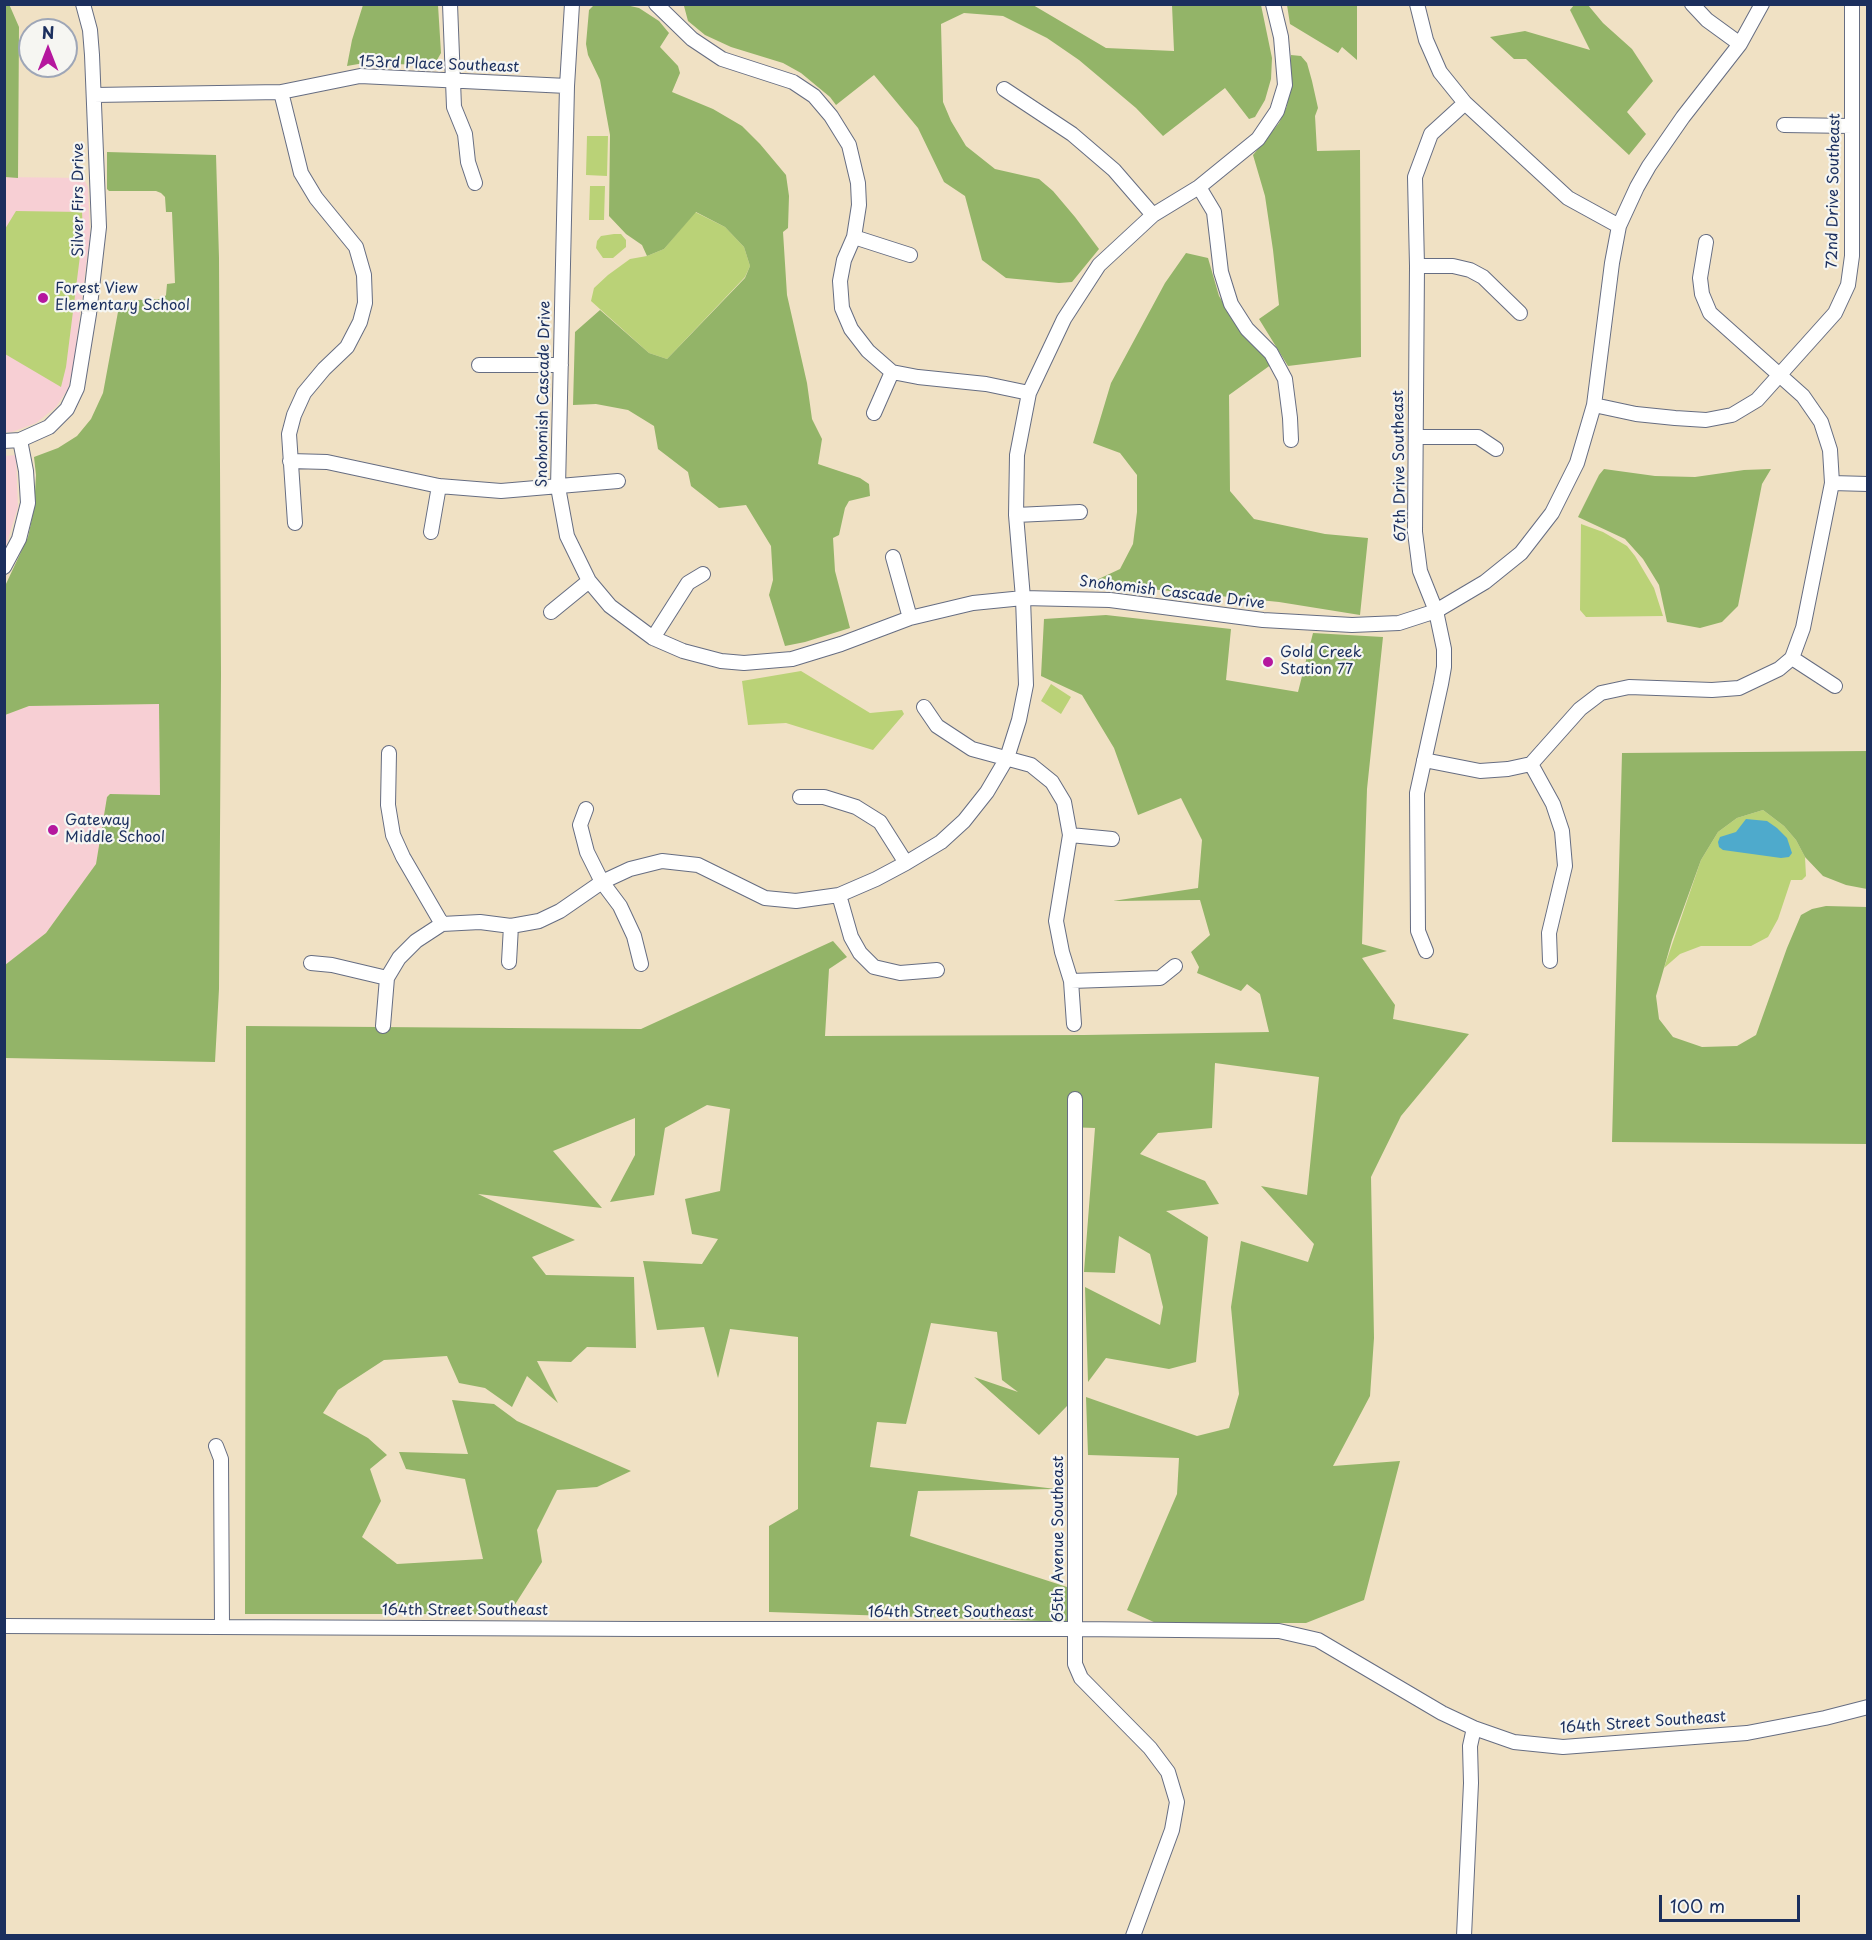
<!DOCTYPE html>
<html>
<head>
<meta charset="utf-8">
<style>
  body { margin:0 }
  #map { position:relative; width:1872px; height:1940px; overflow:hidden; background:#f0e1c4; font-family:"Playpen Sans",sans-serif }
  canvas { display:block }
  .frame { position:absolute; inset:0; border:6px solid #1b2f5e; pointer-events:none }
  .north { position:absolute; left:18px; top:18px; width:60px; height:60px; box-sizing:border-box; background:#f6f6f2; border:2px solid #9ea6b7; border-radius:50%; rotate:0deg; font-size:16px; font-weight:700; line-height:24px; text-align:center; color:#1b2f5e }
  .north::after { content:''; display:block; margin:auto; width:21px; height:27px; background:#b5179e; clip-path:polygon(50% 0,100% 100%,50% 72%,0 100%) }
  .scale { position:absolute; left:1659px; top:1895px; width:141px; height:27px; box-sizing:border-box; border:3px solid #1b2f5e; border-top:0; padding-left:8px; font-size:18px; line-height:21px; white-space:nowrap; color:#1b2f5e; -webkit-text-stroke:4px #f6f6f2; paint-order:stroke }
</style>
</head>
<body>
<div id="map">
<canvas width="1872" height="1940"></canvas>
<div class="frame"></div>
<div class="north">N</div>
<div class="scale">100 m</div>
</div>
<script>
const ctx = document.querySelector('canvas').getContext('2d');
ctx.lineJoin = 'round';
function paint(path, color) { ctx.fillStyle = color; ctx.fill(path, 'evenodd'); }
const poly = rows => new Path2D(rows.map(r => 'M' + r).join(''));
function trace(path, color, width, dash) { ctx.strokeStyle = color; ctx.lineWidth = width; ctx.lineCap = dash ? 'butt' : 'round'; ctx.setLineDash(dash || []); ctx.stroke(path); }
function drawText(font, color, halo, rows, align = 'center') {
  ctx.font = font + ' "Playpen Sans",sans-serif'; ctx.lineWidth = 4.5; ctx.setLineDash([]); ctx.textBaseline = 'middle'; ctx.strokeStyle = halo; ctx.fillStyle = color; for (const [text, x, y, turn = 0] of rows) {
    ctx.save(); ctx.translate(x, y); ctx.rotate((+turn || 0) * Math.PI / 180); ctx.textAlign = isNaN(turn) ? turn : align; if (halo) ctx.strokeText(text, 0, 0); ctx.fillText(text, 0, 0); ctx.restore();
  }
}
paint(poly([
  [4,177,83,178,88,187,90,234,74,362,68,389,56,407,36,423,12,432,5,432],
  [16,455,18,507,5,549,5,456],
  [159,704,160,796,109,794,107,797,96,864,46,933,5,965,5,715,29,706]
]), '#f7cfd4');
paint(poly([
  [587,136,608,136,607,176,586,175],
  [590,186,605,186,604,220,589,220],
  [16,211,82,212,83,232,66,367,61,387,5,354,5,229],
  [695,212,725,227,744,247,750,266,745,277,667,359,649,353,591,301,594,288,608,275,630,259,647,256,664,249],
  [614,234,621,234,626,240,626,247,613,258,603,258,596,248,597,241,601,236],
  [1581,524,1603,532,1627,546,1635,556,1654,588,1663,616,1586,617,1580,610],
  [801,671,870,713,902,710,904,714,873,750,786,723,748,725,742,681],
  [1051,684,1071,697,1061,714,1041,701],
  [1763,810,1784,826,1796,840,1805,857,1806,876,1802,880,1791,880,1778,919,1768,937,1751,946,1701,946,1680,954,1664,968,1701,860,1718,832,1737,818]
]), '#bad277');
paint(poly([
  [9,4,19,27,18,178,5,177,4,5],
  [363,5,438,5,441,53,437,60,424,65,364,63,347,66,352,40],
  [594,5,626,5,639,8,659,21,669,33,660,47,678,66,680,73,672,92,713,109,742,126,760,144,786,175,789,196,788,228,783,232,787,295,807,383,812,419,822,439,818,464,860,478,869,484,870,496,849,501,845,508,839,535,833,538,835,571,850,628,805,642,785,646,769,595,773,580,771,546,746,505,719,508,691,486,688,472,658,449,654,426,628,410,596,404,573,405,575,332,600,310,649,353,667,359,745,278,750,266,744,247,725,227,696,212,664,249,647,256,642,245,626,234,609,216,610,135,600,80,588,55,586,44,589,10],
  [681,5,1033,5,1106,48,1174,51,1172,5,1261,5,1272,58,1271,79,1265,100,1255,117,1249,119,1225,88,1163,136,1136,108,1079,60,1047,38,1003,16,964,13,941,24,943,102,951,121,966,146,995,169,1039,179,1053,191,1075,217,1099,249,1072,282,1059,283,1006,278,982,260,965,196,944,182,918,128,874,75,836,105,830,97,801,73,783,63,731,47,705,35,688,21,684,6],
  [1287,5,1357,5,1357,60,1342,47,1338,53,1290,24],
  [1574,5,1588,5,1603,23,1632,49,1653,81,1627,112,1646,134,1629,155,1526,59,1514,59,1490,37,1525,31,1590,50,1570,10],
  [1291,55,1301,56,1307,63,1312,81,1318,108,1315,116,1317,151,1360,150,1361,357,1288,366,1259,319,1279,305,1273,250,1265,196,1253,155,1279,123,1287,106],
  [107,152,216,155,219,258,221,675,219,989,215,1062,5,1058,5,965,46,933,96,864,107,797,110,794,160,795,159,704,29,706,5,715,5,586,28,537,34,509,36,475,34,457,58,448,77,436,91,419,103,393,120,301,163,299,166,295,167,284,175,283,172,212,166,212,165,197,161,193,156,191,109,191,107,189],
  [1186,253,1208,258,1219,296,1244,337,1272,364,1229,395,1230,491,1254,519,1325,534,1368,538,1360,615,1279,602,1090,583,1120,569,1133,544,1137,512,1137,475,1120,453,1093,443,1111,383,1165,283],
  [1604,469,1655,476,1695,477,1744,470,1771,469,1762,484,1738,606,1722,622,1700,628,1667,622,1659,585,1643,559,1625,539,1578,517,1599,475],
  [1106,615,1231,629,1226,680,1298,692,1313,633,1383,637,1367,789,1362,944,1387,951,1362,958,1395,1005,1393,1019,1469,1034,1401,1116,1371,1177,1374,1338,1370,1396,1333,1466,1400,1461,1364,1600,1306,1623,1156,1623,1127,1610,1177,1494,1179,1458,1088,1455,1086,1397,1197,1436,1229,1428,1239,1394,1231,1307,1241,1241,1308,1262,1314,1244,1261,1186,1307,1195,1319,1077,1215,1063,1212,1128,1158,1133,1140,1154,1205,1181,1219,1204,1166,1211,1208,1237,1196,1362,1169,1369,1106,1358,1088,1382,1085,1287,1160,1325,1163,1307,1150,1254,1119,1236,1115,1273,1084,1272,1095,1128,1067,1127,1067,1406,1039,1435,974,1377,1018,1392,1002,1380,997,1332,931,1323,906,1424,877,1422,870,1467,1056,1489,918,1491,910,1536,1067,1587,1070,1622,769,1612,769,1526,798,1509,798,1337,730,1329,718,1378,704,1327,657,1330,643,1261,702,1264,718,1239,692,1234,685,1199,720,1191,730,1109,707,1105,665,1128,654,1195,610,1202,635,1155,635,1118,553,1151,602,1208,478,1194,575,1240,532,1257,546,1275,634,1277,636,1348,587,1347,571,1362,537,1361,558,1403,527,1376,512,1407,485,1388,459,1383,447,1356,384,1360,338,1390,323,1413,368,1438,387,1455,370,1469,381,1501,362,1537,397,1564,483,1559,465,1479,406,1469,399,1452,468,1454,452,1400,494,1404,517,1421,631,1471,597,1487,557,1490,537,1530,542,1562,509,1614,245,1614,246,1026,641,1029,833,941,847,957,829,969,825,1036,1084,1035,1269,1032,1260,994,1247,984,1241,991,1197,973,1199,967,1191,952,1210,935,1200,900,1113,901,1198,888,1202,840,1181,798,1138,815,1114,748,1082,695,1041,676,1044,619],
  [1867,751,1867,889,1846,885,1823,876,1805,857,1796,840,1784,826,1763,810,1737,818,1718,832,1701,860,1672,940,1656,996,1659,1019,1673,1037,1702,1047,1737,1046,1756,1035,1787,948,1801,915,1812,909,1826,906,1867,907,1867,1144,1612,1142,1622,753]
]), '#93b468');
paint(poly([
  [1746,819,1767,821,1777,828,1787,838,1792,853,1789,857,1781,858,1723,850,1719,847,1718,842,1720,837,1736,832]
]), '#4eaacc');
const minor = poly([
  [450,4,454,107,465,134,468,162,475,183],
  [572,4,567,86,558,487,567,536,589,581,610,606,653,638,683,651,721,661,744,663,792,659,841,644,910,618,973,603,1023,598,1110,600,1263,620,1352,625,1399,623,1436,611,1485,582,1521,553,1552,513,1577,463,1594,405,1612,263,1619,226,1637,187,1649,166,1683,117,1740,44,1762,4],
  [656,4,692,39,722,59,793,82,814,96,831,116,849,145,858,183,859,205,854,237,844,260,840,281,842,308,851,329,868,351,892,372],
  [1417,4,1426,40,1440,72,1465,103,1568,198,1619,226],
  [1692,4,1707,20,1740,44],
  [1004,89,1072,134,1114,170,1153,215],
  [281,92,301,173,316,198,356,247,364,275,365,303,360,322,347,347,324,369,304,393,294,415,289,434,295,523],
  [94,95,281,92,360,76,567,86],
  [1784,125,1852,126],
  [1199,187,1214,212,1221,272,1231,304,1247,329,1271,353,1285,379,1290,418,1291,440],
  [854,237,910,255],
  [1417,266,1453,266,1470,270,1483,277,1520,313],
  [479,365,561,365],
  [892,372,918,377,986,384,1029,393],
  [1594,405,1636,414,1675,418,1706,420,1732,415,1757,400,1835,313,1848,285,1852,256,1852,4],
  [874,413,892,372],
  [1416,437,1478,437,1496,449],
  [4,441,20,440,49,427,67,409,77,388,89,314,99,227,92,55,90,30,83,4],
  [290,461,327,462,439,486,501,491,618,481],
  [1832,483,1868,484],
  [1016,515,1080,512],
  [431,532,439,486],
  [893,557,910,618],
  [4,567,19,539,28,503,26,471,20,440],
  [551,612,589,581],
  [653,638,688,583,703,574],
  [1792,658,1835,686],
  [924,707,937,726,972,749,1031,765,1052,782,1064,802,1070,835,1056,921,1062,952,1071,981,1074,1024],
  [389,753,388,805,393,835,403,857,442,924],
  [1424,760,1480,771,1508,769,1531,764,1580,709,1601,693,1629,687,1712,690,1739,688,1779,669,1792,658,1803,628,1832,483,1830,450,1821,422,1803,396,1710,313,1702,294,1700,278,1706,242],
  [1531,764,1553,804,1562,831,1565,866,1549,933,1550,961],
  [800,797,824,797,856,807,880,822,906,863],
  [586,809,580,825,587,852,602,882,620,906,634,936,641,964],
  [1070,835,1112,839],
  [839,895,851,937,860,953,874,967,900,973,937,970],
  [1426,951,1418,931,1417,793,1441,684,1444,667,1444,649,1436,611,1420,571,1415,532,1417,266,1415,177,1431,134,1465,103],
  [509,962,511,926],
  [311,963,332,965,387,978],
  [1071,981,1160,978,1175,966],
  [383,1026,387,978,399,958,416,941,442,924,480,922,511,926,539,921,560,911,602,882,630,869,662,861,698,865,765,898,796,901,839,895,876,879,906,863,941,842,964,821,987,792,1007,758,1019,720,1026,685,1023,598,1016,515,1017,455,1029,393,1064,319,1099,265,1153,215,1199,187,1258,139,1277,111,1285,85,1281,37,1273,4],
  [1075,1099,1075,1664,1081,1678,1150,1748,1168,1772,1177,1802,1172,1830,1133,1936],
  [216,1446,221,1459,222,1626],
  [4,1626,640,1629,1076,1629,1279,1631,1318,1640,1442,1713,1474,1728,1514,1742,1563,1747,1747,1733,1825,1718,1868,1707],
  [1464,1936,1471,1783,1470,1746,1474,1728]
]);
trace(minor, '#666d82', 16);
trace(minor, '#fff', 14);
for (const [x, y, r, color] of [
  [43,298,6,"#b5179e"],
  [1268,662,6,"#b5179e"],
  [53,830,6,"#b5179e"]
]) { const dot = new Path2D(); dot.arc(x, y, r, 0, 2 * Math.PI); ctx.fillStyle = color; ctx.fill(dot); trace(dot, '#f6f6f2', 2); }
drawText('15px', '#1b2f5e', '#f6f6f2', [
  ["153rd Place Southeast",439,65,2],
  ["72nd Drive Southeast",1834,191,-89],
  ["Silver Firs Drive",79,200,-90],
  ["Snohomish Cascade Drive",544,394,-89],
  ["67th Drive Southeast",1400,466,-91],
  ["Snohomish Cascade Drive",1172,593,7],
  ["65th Avenue Southeast",1059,1539,-90],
  ["164th Street Southeast",465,1611],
  ["164th Street Southeast",951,1613],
  ["164th Street Southeast",1643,1723,-4]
]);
drawText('15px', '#1b2f5e', '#f6f6f2', [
  ["Forest View",55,289],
  ["Elementary School",55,306],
  ["Gold Creek",1280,653],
  ["Station 77",1280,670],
  ["Gateway",65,821],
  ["Middle School",65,838]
], 'left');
</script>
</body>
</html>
